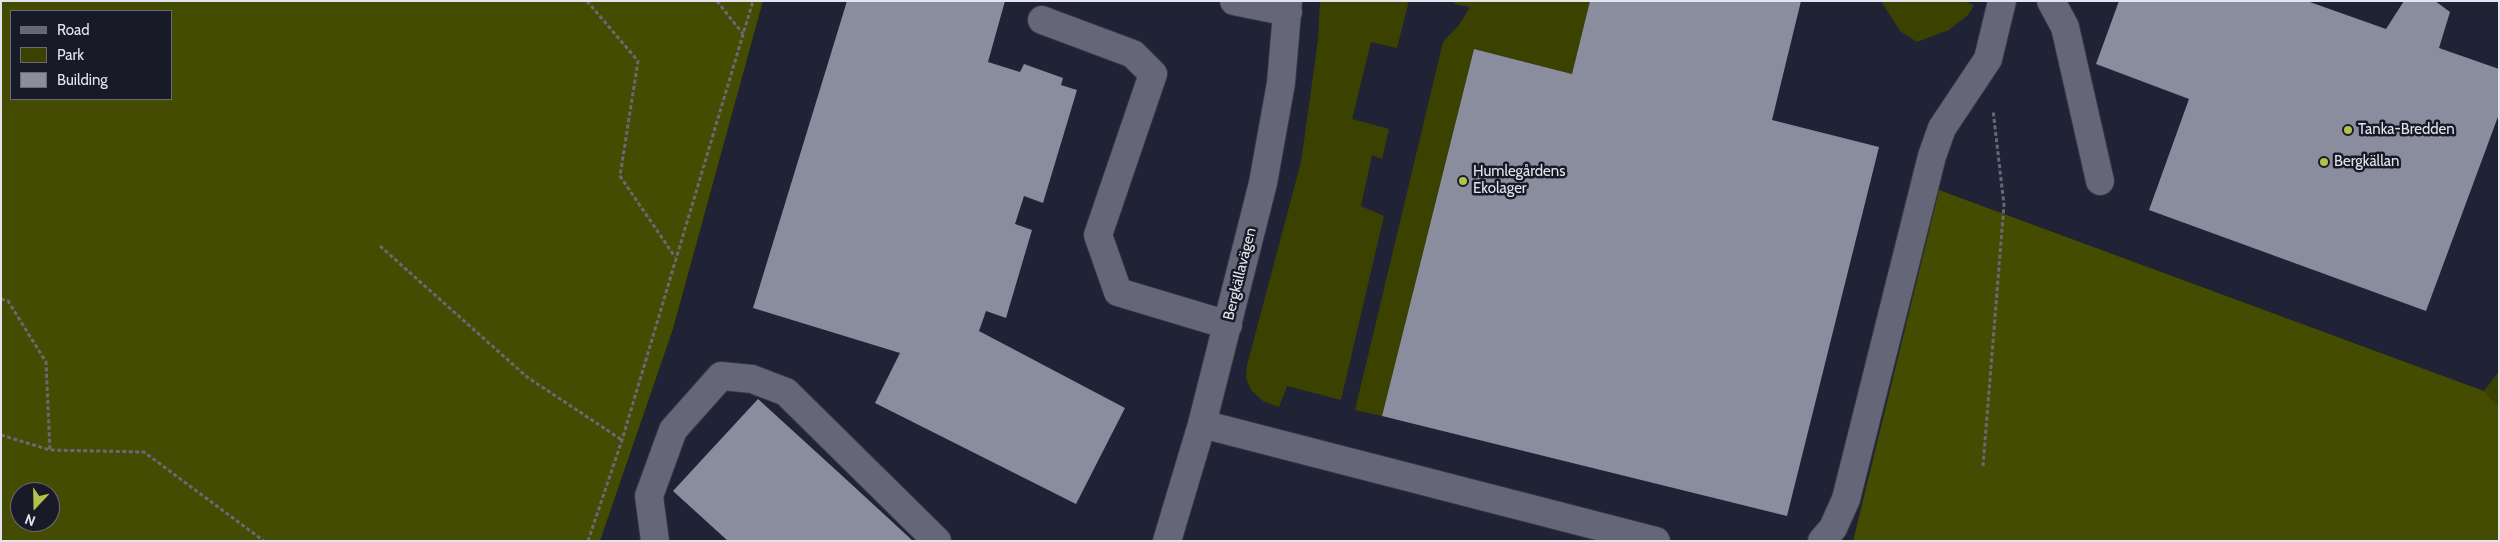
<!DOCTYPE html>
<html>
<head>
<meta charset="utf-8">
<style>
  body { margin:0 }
  #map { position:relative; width:2500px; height:542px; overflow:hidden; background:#181a27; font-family:Cabin,sans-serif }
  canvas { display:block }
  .frame { position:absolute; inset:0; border:2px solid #e3e5ee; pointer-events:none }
  .legend { position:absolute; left:10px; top:10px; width:162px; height:90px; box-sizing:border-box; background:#181a27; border:1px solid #696b77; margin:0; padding:6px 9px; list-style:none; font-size:15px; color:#e3e5ee }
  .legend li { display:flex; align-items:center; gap:10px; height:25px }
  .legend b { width:25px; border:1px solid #696b77 }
  .north { position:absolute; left:10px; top:482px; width:50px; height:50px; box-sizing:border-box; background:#181a27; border:1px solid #696b77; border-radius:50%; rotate:201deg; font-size:14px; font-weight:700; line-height:20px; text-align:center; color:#e3e5ee }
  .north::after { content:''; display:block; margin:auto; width:18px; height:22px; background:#b3c24b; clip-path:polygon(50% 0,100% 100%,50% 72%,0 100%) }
</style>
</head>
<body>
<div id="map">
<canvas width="2500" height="542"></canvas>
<div class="frame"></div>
<ul class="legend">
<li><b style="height:6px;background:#656778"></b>Road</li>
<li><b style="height:14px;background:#3b4200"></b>Park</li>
<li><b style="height:14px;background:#8a8d9e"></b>Building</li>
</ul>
<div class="north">N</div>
</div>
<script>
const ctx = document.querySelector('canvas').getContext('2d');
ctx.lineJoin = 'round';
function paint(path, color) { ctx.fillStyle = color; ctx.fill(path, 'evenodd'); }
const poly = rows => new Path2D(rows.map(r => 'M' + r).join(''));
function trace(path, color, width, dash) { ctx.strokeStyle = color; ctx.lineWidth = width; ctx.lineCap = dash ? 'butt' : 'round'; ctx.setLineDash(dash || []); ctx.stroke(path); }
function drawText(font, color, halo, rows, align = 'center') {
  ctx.font = font + ' Cabin,sans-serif'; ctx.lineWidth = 5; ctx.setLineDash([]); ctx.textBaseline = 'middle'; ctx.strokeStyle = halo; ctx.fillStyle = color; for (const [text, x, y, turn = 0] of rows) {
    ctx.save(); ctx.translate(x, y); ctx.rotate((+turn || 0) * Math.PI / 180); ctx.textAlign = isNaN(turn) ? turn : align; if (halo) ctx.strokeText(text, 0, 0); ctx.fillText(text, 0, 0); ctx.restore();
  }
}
paint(poly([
  [763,1,2499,1,2499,371,2484,391,1939,190,1853,541,600,541,673,329]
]), '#202235');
paint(poly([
  [1320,1,1409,1,1397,48,1371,42,1352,119,1389,129,1382,159,1372,155,1361,206,1384,216,1341,400,1287,386,1279,407,1263,401,1251,390,1246,378,1247,365,1301,162,1318,40],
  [1455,1,1590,1,1572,74,1474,49,1382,416,1355,410,1443,42,1459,25,1470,7,1454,4],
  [1881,1,1964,1,1974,5,1968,15,1949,30,1917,42,1900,31],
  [2499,371,2499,407,2484,391]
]), '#3b4200');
paint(poly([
  [1,1,763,1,673,329,600,541,1,541],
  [11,11,171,11,171,99,11,99],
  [20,492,50,492,50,522,20,522],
  [1939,190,2484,391,2499,407,2499,541,1853,541]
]), '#444c01');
paint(poly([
  [847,1,1005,1,988,62,1020,72,1024,64,1063,78,1061,85,1077,90,1043,203,1024,196,1015,224,1032,230,1006,318,986,311,979,331,1125,408,1076,504,875,403,900,353,753,308],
  [1590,1,1801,1,1772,120,1879,147,1787,516,1382,416,1474,49,1572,74],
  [2119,1,2307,1,2386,29,2404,1,2435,1,2450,12,2439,48,2499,69,2499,114,2426,311,2149,210,2189,99,2096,64],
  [758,399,849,482,913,541,728,541,673,491]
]), '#8a8d9e');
const minor = poly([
  [1234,1,1288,12],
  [2051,1,2065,27,2100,181],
  [1042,20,1133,54,1153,74,1098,235,1118,292,1228,325],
  [1202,424,1656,541],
  [655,541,649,496,673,430,721,376,752,379,786,392,937,541],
  [1167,541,1202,424,1263,183,1281,83,1288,1],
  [1822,541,1833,528,1846,499,1932,156,1942,128,1988,59,2002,1]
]);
trace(minor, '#363641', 30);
trace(poly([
  [587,1,638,61,620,176,675,257],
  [717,1,743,34],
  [380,246,527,377,622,440],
  [1,299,8,301,46,362,50,450],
  [1,435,50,450,144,452,264,541],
  [1983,466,2004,205,1993,110],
  [588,541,622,440,753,1]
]), '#676974', 3, [4, 2.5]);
trace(minor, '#656778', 28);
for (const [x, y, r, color] of [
  [2348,130,5,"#b3c24b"],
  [2324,162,5,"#b3c24b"],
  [1463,181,5,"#b3c24b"]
]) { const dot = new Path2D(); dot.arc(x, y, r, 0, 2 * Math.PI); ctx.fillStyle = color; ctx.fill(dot); trace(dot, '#181a27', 2); }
drawText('15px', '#e3e5ee', '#181a27', [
  ["Tanka-Bredden",2358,130],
  ["Bergkällan",2334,162],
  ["Humlegårdens",1473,172],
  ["Ekolager",1473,189]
], 'left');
drawText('15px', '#e3e5ee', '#181a27', [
  ["Bergkällavägen",1240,274,-76]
]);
</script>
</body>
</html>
